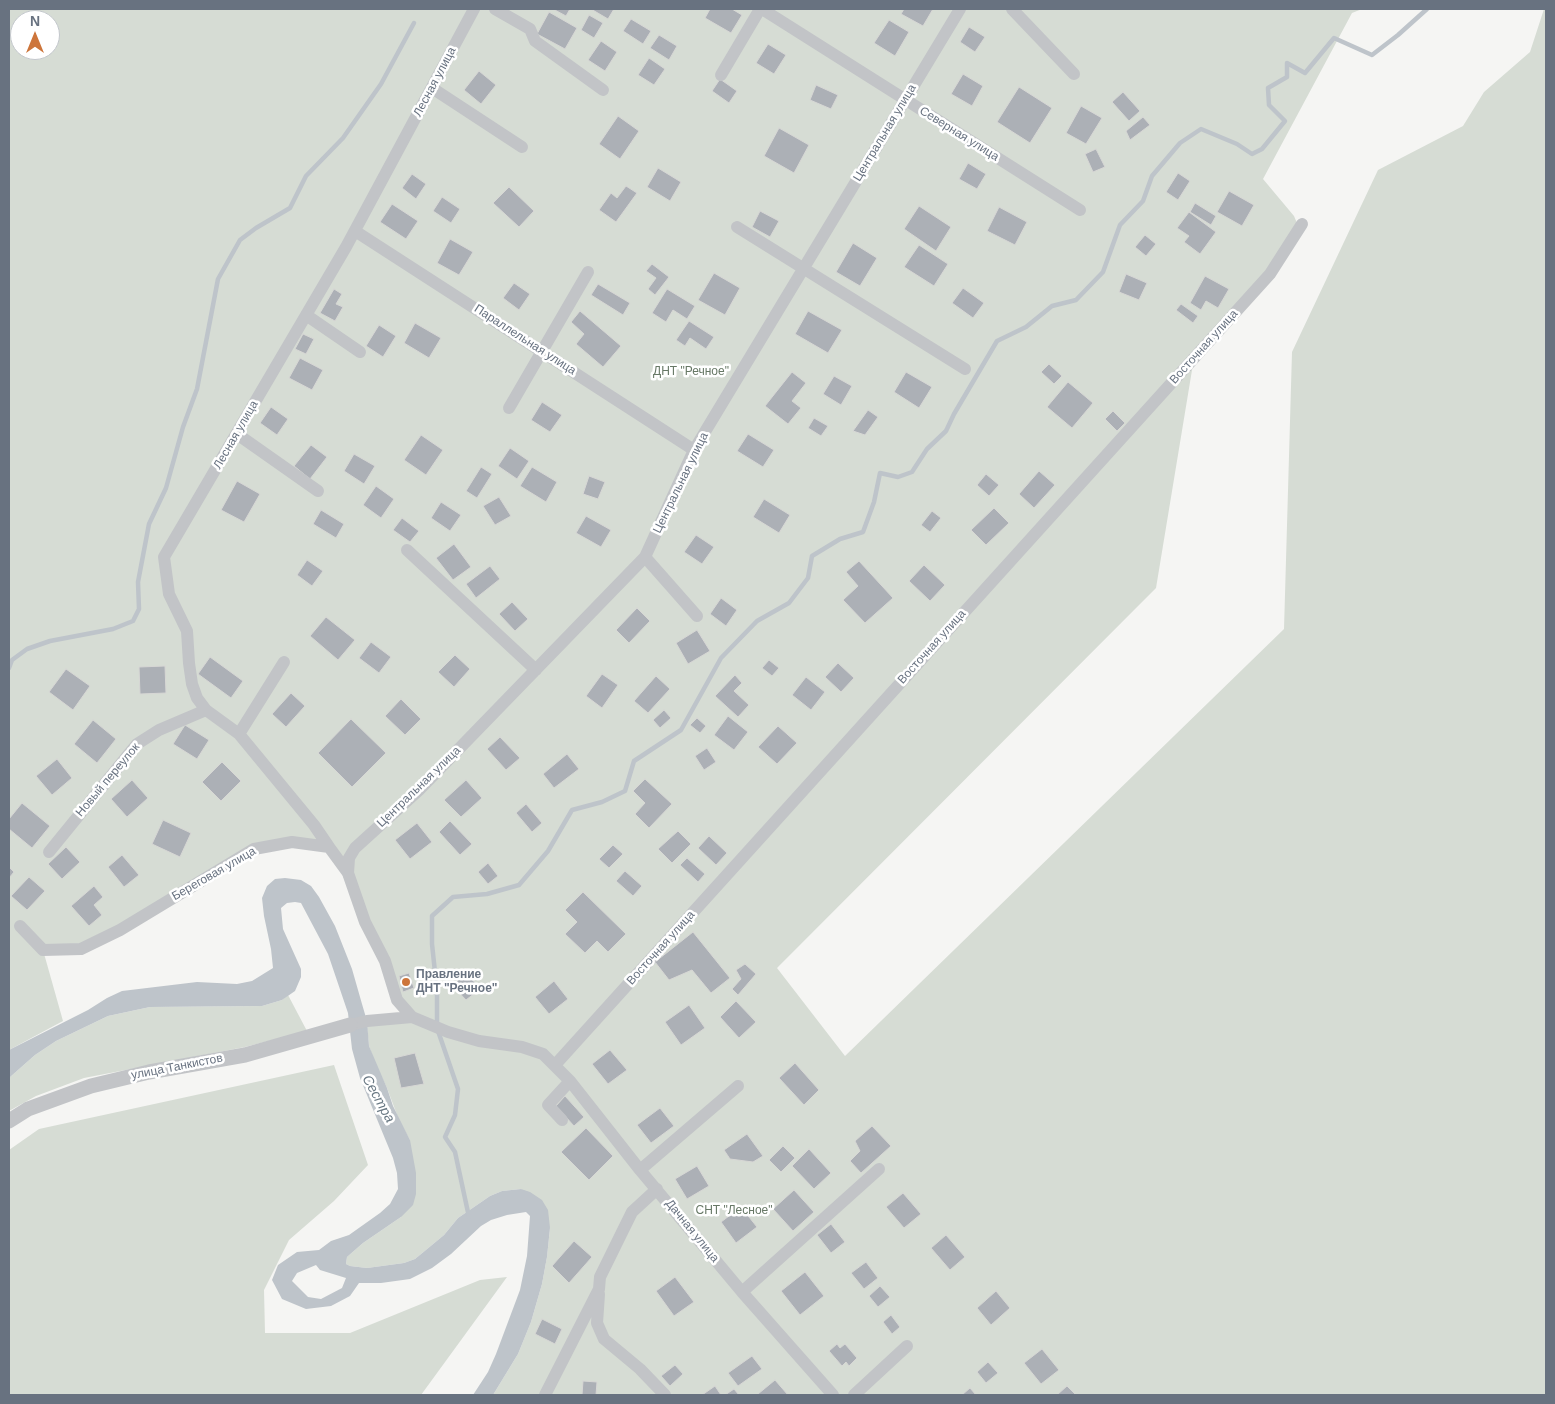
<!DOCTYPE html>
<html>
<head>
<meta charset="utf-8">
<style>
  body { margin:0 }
  #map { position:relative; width:1555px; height:1404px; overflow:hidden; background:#f5f5f3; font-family:Helvetica,sans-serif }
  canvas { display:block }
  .frame { position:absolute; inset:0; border:10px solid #687280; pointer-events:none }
  .north { position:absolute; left:10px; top:10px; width:50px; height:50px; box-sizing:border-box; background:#fff; border:1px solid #c3c7cc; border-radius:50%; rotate:0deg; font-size:14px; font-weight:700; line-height:20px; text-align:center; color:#687280 }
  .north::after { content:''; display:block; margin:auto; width:18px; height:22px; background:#cd753b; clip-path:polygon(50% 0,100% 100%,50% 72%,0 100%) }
</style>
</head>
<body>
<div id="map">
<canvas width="1555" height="1404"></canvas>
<div class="frame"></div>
<div class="north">N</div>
</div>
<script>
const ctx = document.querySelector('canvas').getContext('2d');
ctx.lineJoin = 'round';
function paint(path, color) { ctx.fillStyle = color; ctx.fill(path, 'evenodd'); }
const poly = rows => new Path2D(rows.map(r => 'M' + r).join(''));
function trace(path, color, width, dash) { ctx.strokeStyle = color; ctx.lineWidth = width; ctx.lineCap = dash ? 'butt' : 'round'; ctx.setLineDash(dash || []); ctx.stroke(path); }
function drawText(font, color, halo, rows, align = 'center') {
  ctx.font = font + ' Helvetica,sans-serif'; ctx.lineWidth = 5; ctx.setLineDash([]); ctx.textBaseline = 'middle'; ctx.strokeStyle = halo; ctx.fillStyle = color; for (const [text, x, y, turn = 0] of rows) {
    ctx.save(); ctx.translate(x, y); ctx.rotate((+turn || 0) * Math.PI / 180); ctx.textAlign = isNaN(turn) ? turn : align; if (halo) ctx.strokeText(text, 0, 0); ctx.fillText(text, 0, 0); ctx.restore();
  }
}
paint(poly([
  [9,9,1362,9,1352,13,1263,179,1294,216,1299,228,1281,256,1194,358,1156,588,777,968,845,1056,1284,629,1292,352,1378,170,1463,126,1484,92,1530,52,1544,9,1546,9,1546,1395,493,1395,518,1354,531,1322,542,1284,547,1257,550,1228,521,1189,502,1191,490,1196,458,1218,444,1235,415,1259,404,1263,367,1268,350,1266,346,1264,347,1257,363,1243,401,1217,410,1140,399,1120,387,1088,375,1063,369,1046,367,1026,415,1019,397,1000,332,851,292,842,254,849,81,949,43,950,63,1021,9,1050],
  [20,20,50,20,50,50,20,50],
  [288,995,307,1031,245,1047,84,1078,36,1096,9,1111,9,1078,35,1055,56,1041,108,1016,150,1007,262,1006,282,1000],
  [334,1065,368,1165,334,1201,289,1240,264,1290,265,1333,350,1333,480,1280,507,1277,421,1395,9,1395,9,1150,39,1129]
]), '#d6dcd4');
paint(poly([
  [285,878,301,880,311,886,319,897,335,926,352,969,362,1004,367,1021,369,1046,387,1088,393,1106,410,1140,416,1173,416,1194,413,1205,401,1217,363,1243,347,1257,346,1264,350,1266,367,1268,404,1263,415,1259,444,1235,458,1218,490,1196,502,1191,521,1189,530,1192,542,1200,548,1210,550,1228,547,1257,542,1284,531,1322,518,1354,493,1395,473,1395,488,1372,496,1354,520,1290,527,1256,530,1216,526,1212,507,1215,491,1220,481,1226,451,1254,432,1268,410,1279,381,1283,359,1283,350,1296,331,1306,306,1309,282,1299,272,1280,278,1265,297,1252,319,1250,331,1241,349,1235,380,1213,390,1204,398,1189,397,1173,393,1158,360,1078,352,1049,348,1013,328,954,301,903,295,902,287,903,281,908,283,929,301,969,301,977,295,991,282,1000,262,1006,150,1007,108,1016,56,1041,35,1055,9,1078,9,1050,88,1010,107,998,122,991,197,982,237,984,252,981,273,968,271,949,264,916,262,898,267,886,275,879],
  [316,1265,320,1270,346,1278,342,1288,321,1299,308,1297,292,1281,297,1273]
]), '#bec4ca');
trace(poly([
  [9,668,12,660,27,649,50,641,113,629,133,621,139,609,138,582,149,524,166,488,183,427,197,389,218,279,240,240,256,228,290,208,306,176,343,138,381,84,414,23],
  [469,1217,455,1152,445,1137,455,1115,458,1089,437,1028,437,991,432,944,432,916,453,897,487,894,519,885,548,851,572,810,602,802,625,791,634,761,681,730,721,658,757,621,789,603,808,578,812,556,840,539,863,532,874,502,880,473,898,477,912,472,927,449,946,431,954,414,997,341,1026,327,1052,306,1076,300,1103,272,1120,225,1143,201,1152,176,1180,143,1201,129,1237,144,1252,154,1262,149,1285,121,1269,105,1268,88,1287,77,1287,63,1305,73,1334,38,1372,55,1398,35,1427,9]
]), '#bec4ca', 4.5);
const building = poly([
  [553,9,570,9,566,16,553,9],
  [591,9,614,9,608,19,591,9],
  [710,9,732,9,742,15,731,33,705,18,710,9],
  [904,9,933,9,923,26,901,14,904,9],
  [549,12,577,28,565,49,537,34,549,12],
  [589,15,603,23,594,38,581,30,589,15],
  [631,19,651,31,643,44,623,31,631,19],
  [889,20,909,32,895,56,874,43,889,20],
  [969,27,985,37,975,52,960,42,969,27],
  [659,35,677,46,669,60,650,48,659,35],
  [601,41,617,52,605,71,588,60,601,41],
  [768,44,786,55,774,74,756,63,768,44],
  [649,58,665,69,654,85,638,75,649,58],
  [479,71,496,85,481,104,464,90,479,71],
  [963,74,983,86,972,106,951,94,963,74],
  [720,79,737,91,729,103,712,91,720,79],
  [816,85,838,95,831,109,810,100,816,85],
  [1019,87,1052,108,1030,143,997,122,1019,87],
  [1123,92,1140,111,1129,121,1112,102,1123,92],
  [1081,106,1102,118,1086,144,1066,133,1081,106],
  [618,116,639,131,620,159,599,144,618,116],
  [1143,117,1150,125,1130,140,1126,131,1143,117],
  [779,128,809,145,794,173,764,156,779,128],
  [1096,149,1105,167,1093,172,1085,154,1096,149],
  [968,163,986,174,977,189,959,179,968,163],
  [658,168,681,182,670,201,647,187,658,168],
  [1178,173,1190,181,1178,200,1166,192,1178,173],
  [412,174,426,184,416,199,402,188,412,174],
  [626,186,637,193,616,222,599,210,611,193,617,198,626,186],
  [509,187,534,211,519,227,493,203,509,187],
  [1229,191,1254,205,1242,226,1217,212,1229,191],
  [442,197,460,209,451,223,433,211,442,197],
  [1195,203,1216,216,1211,225,1190,212,1195,203],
  [392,204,418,221,406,239,380,222,392,204],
  [919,206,951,227,936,251,904,229,919,206],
  [999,207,1027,222,1015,245,987,231,999,207],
  [760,211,779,221,770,237,752,227,760,211],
  [1189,212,1216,232,1200,254,1184,242,1189,236,1177,228,1189,212],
  [1145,235,1156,244,1146,256,1135,247,1145,235],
  [450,239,473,252,459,275,437,263,450,239],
  [853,243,877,258,860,286,836,272,853,243],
  [919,245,948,264,934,286,904,267,919,245],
  [652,264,669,277,655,295,648,289,656,278,646,271,652,264],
  [714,273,740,288,725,315,698,300,714,273],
  [1126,274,1147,283,1139,300,1119,292,1126,274],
  [1205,276,1229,289,1218,308,1206,301,1201,310,1190,303,1205,276],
  [514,283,530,294,519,310,503,298,514,283],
  [598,284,630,303,623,315,591,295,598,284],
  [963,288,984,303,973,318,952,303,963,288],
  [334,289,342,294,336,304,343,307,335,321,320,313,334,289],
  [667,289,695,306,687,319,673,310,666,322,652,313,667,289],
  [1181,304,1198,316,1193,323,1176,310,1181,304],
  [580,311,621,346,603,367,576,344,584,334,571,322,580,311],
  [808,311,842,330,828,353,795,334,808,311],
  [689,321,714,337,706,349,690,338,685,346,676,340,689,321],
  [415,323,441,338,429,358,404,343,415,323],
  [379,325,396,336,383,357,366,346,379,325],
  [303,334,314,339,306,354,295,349,303,334],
  [300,358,323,370,312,390,289,378,300,358],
  [1049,364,1062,376,1054,384,1041,372,1049,364],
  [792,372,806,383,792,401,801,408,788,424,765,406,792,372],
  [906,372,932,387,919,408,894,392,906,372],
  [834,376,852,386,841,405,823,394,834,376],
  [1068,382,1093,403,1072,428,1047,407,1068,382],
  [542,402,562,415,550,432,531,420,542,402],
  [271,407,288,419,277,435,260,423,271,407],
  [868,410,878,417,865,435,853,431,868,410],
  [1113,411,1125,423,1117,431,1105,419,1113,411],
  [814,418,828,426,821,436,808,428,814,418],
  [748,434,774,450,763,467,737,451,748,434],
  [421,435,443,450,426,475,404,460,421,435],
  [311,445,327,457,310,479,294,466,311,445],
  [510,448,529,461,517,479,498,466,510,448],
  [354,454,375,466,364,484,344,471,354,454],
  [481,467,492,474,477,498,466,491,481,467],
  [532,467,557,482,546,502,520,486,532,467],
  [1039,471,1055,485,1034,508,1019,494,1039,471],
  [986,474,999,485,989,496,977,485,986,474],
  [589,476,605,482,598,499,583,494,589,476],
  [237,481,260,494,244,522,221,510,237,481],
  [376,486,394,499,381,518,363,505,376,486],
  [499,497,511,516,495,525,483,506,499,497],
  [764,499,790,515,779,533,753,517,764,499],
  [441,502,461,515,450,531,431,518,441,502],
  [994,508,1009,523,986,545,971,530,994,508],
  [321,510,344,524,336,538,313,524,321,510],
  [932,511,941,518,930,532,921,525,932,511],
  [586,516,611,530,601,547,576,533,586,516],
  [402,518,419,531,410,542,393,530,402,518],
  [696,535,714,547,702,564,684,552,696,535],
  [454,544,471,567,453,580,436,558,454,544],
  [307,560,323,571,312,586,297,575,307,560],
  [859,561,893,598,865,623,843,600,858,586,846,572,859,561],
  [924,565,945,585,930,601,909,581,924,565],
  [490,566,500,579,476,598,466,584,490,566],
  [721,598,737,610,726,626,710,614,721,598],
  [512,602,528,619,515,631,499,614,512,602],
  [637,608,650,621,629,643,616,630,637,608],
  [326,617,355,640,338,660,310,636,326,617],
  [697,630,710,651,688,664,676,643,697,630],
  [371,642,391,657,379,673,359,658,371,642],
  [455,655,470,669,454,687,438,672,455,655],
  [210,657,243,681,231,698,198,674,210,657],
  [769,660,779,668,772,676,762,668,769,660],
  [838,663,854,678,841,692,825,677,838,663],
  [165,666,166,693,140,694,139,667,165,666],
  [66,669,90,686,73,710,49,692,66,669],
  [602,674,618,685,602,708,586,696,602,674],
  [735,675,742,683,734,691,749,705,738,717,715,696,735,675],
  [656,676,670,689,648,713,634,701,656,676],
  [806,677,825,692,811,710,792,695,806,677],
  [291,693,305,706,286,727,272,714,291,693],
  [401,699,421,719,405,735,385,716,401,699],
  [664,710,671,718,660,728,653,720,664,710],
  [728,716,748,732,734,750,714,735,728,716],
  [697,718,706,726,700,733,690,725,697,718],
  [351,719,386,753,352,787,318,753,351,719],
  [93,720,116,739,97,763,74,744,93,720],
  [185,725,209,740,197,759,173,744,185,725],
  [778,726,797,743,777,764,758,747,778,726],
  [500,737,520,758,506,770,487,749,500,737],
  [707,748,716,762,704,770,695,756,707,748],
  [567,754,579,769,554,788,543,774,567,754],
  [57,759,72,778,52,795,36,776,57,759],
  [222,762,241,781,221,801,202,782,222,762],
  [645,779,672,804,649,828,635,814,645,803,633,791,645,779],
  [132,780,148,798,127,817,111,799,132,780],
  [466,780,482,798,461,817,444,800,466,780],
  [22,803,50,826,32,848,9,829,9,819,22,803],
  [526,804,542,823,532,832,516,813,526,804],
  [163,820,191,833,180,857,152,844,163,820],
  [450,821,472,844,460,855,439,832,450,821],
  [417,823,432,842,410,859,395,840,417,823],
  [678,831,691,844,672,863,658,849,678,831],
  [709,836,727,853,716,865,698,848,709,836],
  [613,845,623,854,609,868,599,859,613,845],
  [66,847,80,862,62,879,48,864,66,847],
  [122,855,139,875,124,887,108,867,122,855],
  [687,858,705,874,698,882,680,865,687,858],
  [488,863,498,876,488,884,478,872,488,863],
  [9,867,14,872,9,878,9,867],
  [625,871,642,886,633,896,616,881,625,871],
  [29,877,45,891,27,910,11,896,29,877],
  [94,886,103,897,94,905,102,915,89,926,71,906,94,886],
  [583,892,626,934,608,952,597,941,585,953,565,934,577,922,565,910,583,892],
  [693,932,730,978,711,993,692,970,669,980,655,962,693,932],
  [745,964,756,974,738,995,732,989,741,979,736,970,745,964],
  [409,973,414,988,403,992,399,976,409,973],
  [467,973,480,989,466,1000,452,985,467,973],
  [554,981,568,999,549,1014,535,997,554,981],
  [736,1001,756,1022,739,1038,720,1017,736,1001],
  [689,1005,705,1028,681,1045,665,1022,689,1005],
  [610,1050,627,1070,608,1084,592,1064,610,1050],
  [415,1053,424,1084,401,1088,394,1058,415,1053],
  [795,1063,819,1090,804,1105,779,1078,795,1063],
  [565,1096,584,1117,574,1126,556,1106,565,1096],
  [660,1108,674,1126,651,1143,637,1125,660,1108],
  [872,1126,891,1146,861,1173,850,1161,860,1151,855,1141,872,1126],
  [586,1128,613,1156,589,1180,561,1152,586,1128],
  [747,1134,763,1156,753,1162,730,1159,724,1150,747,1134],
  [783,1146,795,1158,781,1172,769,1160,783,1146],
  [809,1149,831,1173,814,1189,792,1166,809,1149],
  [697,1166,709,1186,687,1199,675,1179,697,1166],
  [794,1190,814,1212,793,1231,773,1209,794,1190],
  [903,1193,921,1214,904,1228,886,1207,903,1193],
  [741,1207,757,1227,736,1243,721,1222,741,1207],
  [831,1224,845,1242,831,1253,817,1235,831,1224],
  [946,1235,965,1257,950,1270,931,1248,946,1235],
  [574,1241,592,1257,569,1283,552,1266,574,1241],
  [866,1262,878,1278,864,1289,851,1273,866,1262],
  [805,1272,824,1296,800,1315,781,1291,805,1272],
  [675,1277,694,1302,674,1316,656,1291,675,1277],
  [880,1286,890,1297,878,1307,869,1296,880,1286],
  [996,1291,1010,1308,991,1325,977,1308,996,1291],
  [891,1315,900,1327,892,1334,883,1322,891,1315],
  [542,1319,562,1329,555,1344,535,1334,542,1319],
  [837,1344,840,1348,845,1344,857,1358,849,1366,846,1362,842,1366,829,1351,837,1344],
  [1042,1349,1059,1370,1041,1384,1024,1363,1042,1349],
  [752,1356,762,1369,738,1386,728,1373,752,1356],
  [988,1362,998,1373,986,1383,977,1372,988,1362],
  [675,1365,683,1374,670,1386,661,1376,675,1365],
  [775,1380,788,1395,759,1395,758,1394,775,1380],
  [583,1381,597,1382,596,1395,582,1395,583,1381],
  [715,1386,721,1395,702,1395,715,1386],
  [1067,1386,1076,1395,1057,1395,1067,1386],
  [970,1388,976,1395,962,1395,970,1388],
  [734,1389,739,1395,725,1395,734,1389]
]);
paint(building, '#acb0b6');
trace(building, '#d7d7d5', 1);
trace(poly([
  [495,9,530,29,535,41,603,90],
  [762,9,1080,210],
  [1012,9,1074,74],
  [721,75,760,9],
  [432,88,522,147],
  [737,227,965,369],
  [355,231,694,450],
  [306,315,360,352],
  [509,408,588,272],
  [237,434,318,491],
  [407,550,536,670],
  [645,557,697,616],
  [239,734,284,662],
  [329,847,314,825,239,734,206,710,197,698,192,684,189,663,187,631,169,594,164,557,346,247,474,9],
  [49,852,137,744,159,730,206,710],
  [348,873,349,858,355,848,419,790,645,557,694,450,960,9],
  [20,926,43,950,81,949,120,930,254,849,292,842,329,847,348,873,365,922,385,961,397,1000,412,1017],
  [350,1025,367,1021,412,1017,448,1032,479,1041,522,1047,543,1054,570,1081,640,1170,742,1292,833,1395],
  [555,1065,1270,274,1302,224],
  [562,1120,548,1105,570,1081],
  [640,1170,738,1086],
  [742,1292,879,1169],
  [599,1294,597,1323,604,1339,640,1369,665,1395],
  [545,1395,599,1289,600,1277,632,1212,657,1189],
  [854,1395,907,1346]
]), '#c2c4c7', 12);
trace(poly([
  [9,1121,28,1109,91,1086,149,1072,245,1055,350,1025]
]), '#c2c4c7', 15);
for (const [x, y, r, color] of [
  [406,982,5,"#cd753b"]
]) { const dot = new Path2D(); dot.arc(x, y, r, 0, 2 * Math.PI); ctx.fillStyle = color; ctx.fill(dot); trace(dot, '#fff', 2); }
drawText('12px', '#687280', '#fff', [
  ["Лесная улица",435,82,-62],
  ["Центральная улица",885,133,-59],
  ["Северная улица",959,134,32],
  ["Параллельная улица",525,340,33],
  ["Восточная улица",1204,347,-48],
  ["Лесная улица",236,435,-60],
  ["Центральная улица",681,483,-64],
  ["Восточная улица",932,647,-48],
  ["Новый переулок",108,780,-50],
  ["Центральная улица",419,787,-44],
  ["Береговая улица",214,874,-30],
  ["Восточная улица",661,948,-48],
  ["улица Танкистов",177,1067,-11],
  ["Дачная улица",692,1231,51]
]);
drawText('12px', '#677866', '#fff', [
  ["ДНТ \"Речное\"",691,372],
  ["СНТ \"Лесное\"",734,1211]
]);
drawText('bold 12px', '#687280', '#fff', [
  ["Правление",416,975],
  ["ДНТ \"Речное\"",416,989]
], 'left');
drawText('italic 14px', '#697883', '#fff', [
  ["Сестра",378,1099,61]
]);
</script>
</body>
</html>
